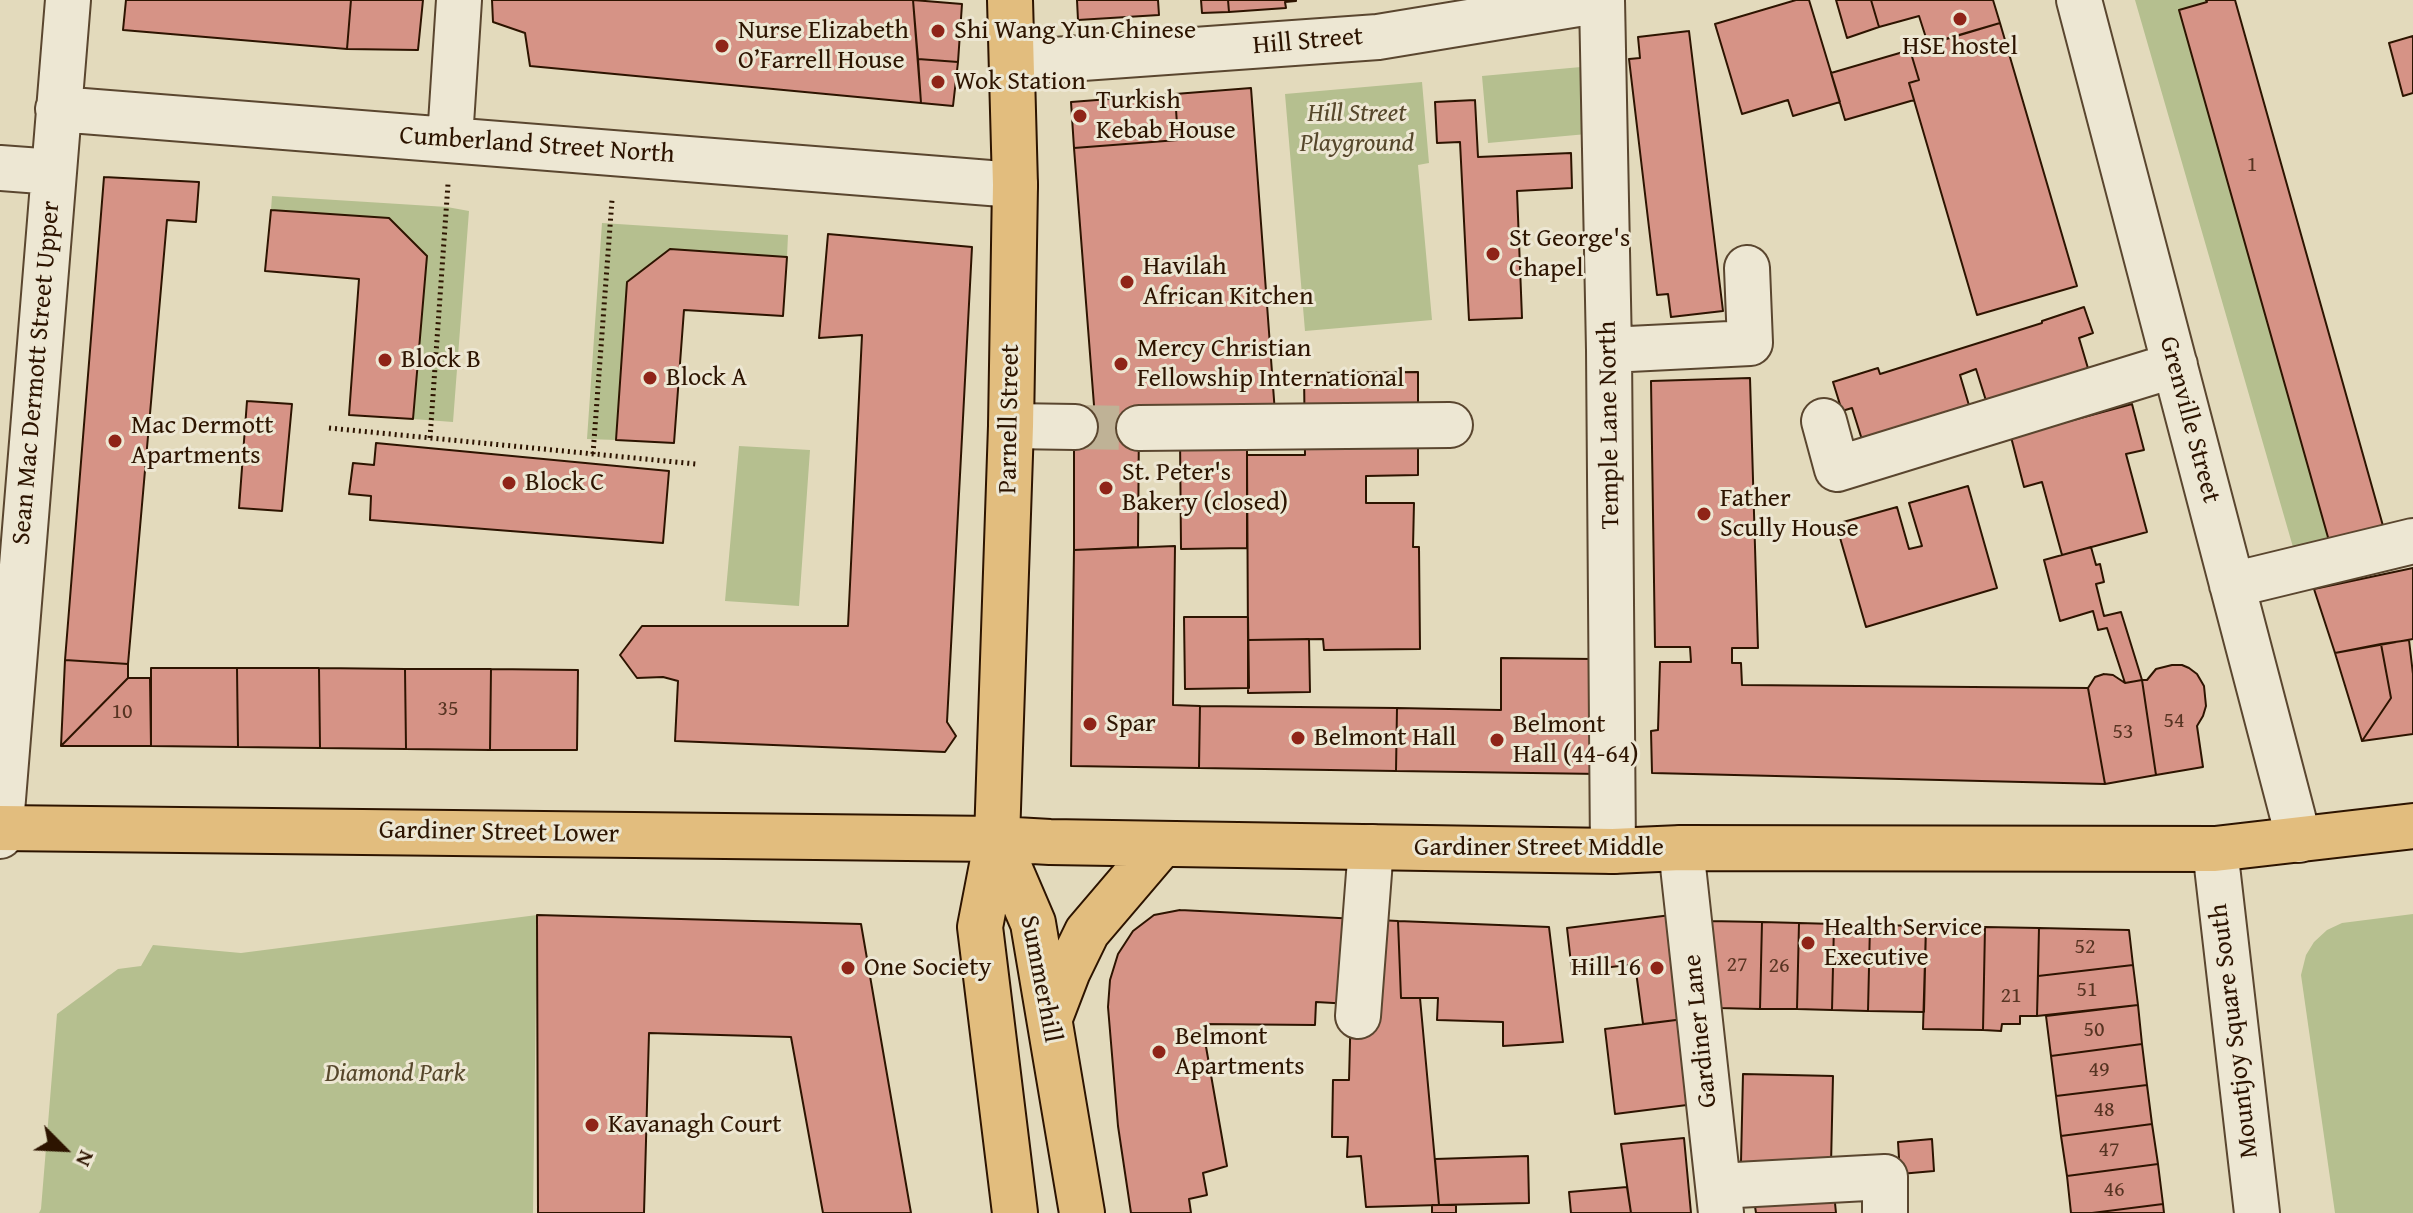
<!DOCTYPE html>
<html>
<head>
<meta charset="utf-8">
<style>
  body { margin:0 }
  #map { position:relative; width:2413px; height:1213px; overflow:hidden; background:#e3dabc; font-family:"Gentium Book Plus",serif }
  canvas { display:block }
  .north { position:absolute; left:24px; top:1109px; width:80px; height:80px; -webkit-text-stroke:6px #ede7d3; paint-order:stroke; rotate:114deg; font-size:22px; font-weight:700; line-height:32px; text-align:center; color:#2d1400 }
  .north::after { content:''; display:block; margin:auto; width:28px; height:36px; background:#2d1400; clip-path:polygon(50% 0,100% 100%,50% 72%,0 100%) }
</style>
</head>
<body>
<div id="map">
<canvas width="2413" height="1213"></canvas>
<div class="north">N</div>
</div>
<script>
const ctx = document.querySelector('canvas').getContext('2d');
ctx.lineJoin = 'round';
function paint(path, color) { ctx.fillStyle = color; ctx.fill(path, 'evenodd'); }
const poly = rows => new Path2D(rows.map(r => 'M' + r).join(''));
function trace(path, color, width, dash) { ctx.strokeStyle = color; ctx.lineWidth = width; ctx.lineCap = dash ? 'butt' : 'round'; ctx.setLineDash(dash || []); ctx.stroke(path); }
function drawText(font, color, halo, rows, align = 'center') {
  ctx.font = font + ' "Gentium Book Plus",serif'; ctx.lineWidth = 6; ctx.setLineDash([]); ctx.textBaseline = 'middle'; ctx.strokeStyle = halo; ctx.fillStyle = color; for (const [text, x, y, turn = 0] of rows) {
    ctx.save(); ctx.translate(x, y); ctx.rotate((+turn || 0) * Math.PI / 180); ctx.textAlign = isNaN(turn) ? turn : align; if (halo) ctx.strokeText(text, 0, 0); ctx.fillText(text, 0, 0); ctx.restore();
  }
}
paint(poly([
  [2135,0,2206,0,2207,2,2179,10,2333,555,2295,554],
  [1581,67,1587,134,1488,143,1482,76],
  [1422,82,1429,163,1418,165,1432,320,1305,331,1285,94],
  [272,196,447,207,469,211,453,422,413,419,426,256,271,210],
  [602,223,788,235,787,257,670,249,616,440,587,439],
  [739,446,810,450,799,606,725,601],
  [2413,914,2413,1213,2335,1213,2301,975,2306,955,2314,942,2327,930,2342,923],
  [537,915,533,1213,39,1213,41,1209,57,1014,118,969,141,966,153,945,241,953]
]), '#b5bf8f');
const building = poly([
  [126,0,351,0,347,49,123,30,126,0],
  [351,0,423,0,418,50,347,49,351,0],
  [492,0,913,0,921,103,530,66,525,33,493,22,492,0],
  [913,0,962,4,958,62,918,59,913,0],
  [1077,0,1158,0,1159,15,1078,20,1077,0],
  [1201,0,1228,0,1229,12,1202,13,1201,0],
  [1228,0,1296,0,1296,1,1285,2,1286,8,1229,12,1228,0],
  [1796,0,1809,0,1840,102,1793,116,1788,100,1742,114,1715,24,1796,0],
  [1836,0,1871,0,1879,27,1847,38,1836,0],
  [1871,0,1993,0,2000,23,1928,44,1919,16,1879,27,1871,0],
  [2206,0,2235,0,2387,540,2333,555,2179,10,2207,2,2206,0],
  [2000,23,2077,286,1977,315,1909,83,1919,80,1910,50,2000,23],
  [1689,31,1723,311,1671,317,1668,294,1657,295,1629,59,1640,58,1638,37,1689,31],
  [2413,36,2413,93,2403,96,2389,43,2413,36],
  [1910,50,1919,80,1909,83,1914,100,1845,120,1831,73,1910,50],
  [918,59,958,62,953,106,921,103,918,59],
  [1251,88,1275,413,1095,418,1074,148,1178,140,1175,94,1251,88],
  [1175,94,1178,140,1074,148,1071,102,1175,94],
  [1475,100,1478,157,1571,153,1572,188,1517,191,1522,318,1469,320,1460,142,1437,143,1435,102,1475,100],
  [104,177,199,182,196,222,167,220,128,664,65,660,104,177],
  [271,210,389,218,427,256,413,419,349,415,359,279,265,271,271,210],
  [828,234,972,247,947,722,956,736,945,752,675,741,678,681,663,677,637,678,620,655,642,626,848,626,862,335,819,338,828,234],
  [670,249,787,257,783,316,684,310,674,443,616,440,627,282,670,249],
  [2084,307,2093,333,2079,338,2090,375,1988,407,1976,369,1960,375,1971,412,1864,446,1852,408,1842,411,1833,382,1878,368,1880,374,2042,323,2042,321,2084,307],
  [1418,372,1418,475,1366,476,1366,503,1414,503,1413,547,1419,547,1420,649,1324,650,1323,639,1248,640,1247,455,1305,455,1304,373,1418,372],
  [1750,378,1758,648,1732,648,1732,663,1741,663,1742,685,2088,688,2105,784,1652,773,1651,731,1658,730,1660,662,1691,662,1690,647,1655,647,1651,381,1750,378],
  [247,401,292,404,282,511,239,508,247,401],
  [2132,404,2144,450,2126,454,2147,532,2062,555,2042,482,2024,487,2011,437,2132,404],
  [1139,417,1138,547,1074,550,1074,418,1139,417],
  [1247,435,1247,548,1181,549,1180,436,1247,435],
  [376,443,669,471,663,543,370,520,371,496,349,494,353,463,374,465,376,443],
  [1968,486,1997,588,1866,627,1836,524,1897,507,1909,549,1922,546,1909,503,1968,486],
  [1175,546,1173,705,1200,706,1199,768,1071,766,1074,550,1175,546],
  [2091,547,2096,565,2100,564,2104,582,2096,584,2104,616,2121,612,2142,680,2125,683,2107,628,2098,630,2093,611,2060,621,2044,560,2091,547],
  [2413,568,2413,639,2335,653,2314,589,2413,568],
  [1184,617,1248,617,1249,688,1185,689,1184,617],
  [1309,639,1310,692,1248,693,1248,640,1309,639],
  [2409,640,2413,674,2413,734,2362,741,2391,698,2381,644,2409,640],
  [2381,644,2391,698,2362,741,2335,653,2381,644],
  [1501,658,1594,659,1600,774,1396,771,1397,708,1501,710,1501,658],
  [65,660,128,664,128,678,61,746,65,660],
  [2172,665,2182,665,2189,668,2197,674,2204,686,2206,706,2203,716,2197,726,2203,767,2156,775,2142,680,2147,680,2156,669,2172,665],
  [151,668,237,668,238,747,151,746,151,668],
  [237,668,319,668,320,748,238,747,237,668],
  [319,668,405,669,406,749,320,748,319,668],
  [405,669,491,669,490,750,406,749,405,669],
  [491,669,578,670,577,750,490,750,491,669],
  [2104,674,2113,675,2125,683,2142,680,2156,775,2105,784,2088,688,2095,677,2104,674],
  [128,678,150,678,151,746,61,746,128,678],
  [1200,706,1397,708,1396,771,1199,768,1200,706],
  [1180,910,1398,921,1401,998,1420,998,1439,1205,1366,1207,1361,1156,1347,1157,1348,1137,1332,1137,1333,1080,1349,1080,1351,1004,1316,1002,1315,1025,1202,1024,1227,1166,1203,1173,1207,1195,1189,1199,1191,1213,1131,1213,1118,1126,1108,1007,1110,980,1118,954,1133,931,1154,915,1180,910],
  [537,915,861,924,911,1213,823,1213,791,1037,649,1033,644,1213,538,1213,537,915],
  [1671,915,1684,1019,1643,1024,1635,964,1572,972,1567,928,1671,915],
  [1398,921,1549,927,1563,1042,1503,1046,1503,1022,1437,1020,1438,998,1401,998,1398,921],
  [1708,921,1762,922,1760,1009,1719,1008,1708,921],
  [1762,922,1799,923,1797,1009,1760,1009,1762,922],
  [1799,923,1834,924,1832,1010,1797,1009,1799,923],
  [1834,924,1870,925,1868,1011,1832,1010,1834,924],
  [1870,925,1926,926,1924,1012,1868,1011,1870,925],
  [1926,926,1985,927,1983,1030,1923,1029,1926,926],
  [1985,927,2039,928,2037,1016,2020,1016,2020,1024,2002,1024,2001,1031,1983,1030,1985,927],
  [2039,928,2129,930,2133,965,2038,976,2039,928],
  [2133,965,2138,1005,2037,1016,2038,976,2133,965],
  [2138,1005,2142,1044,2051,1056,2046,1016,2138,1005],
  [1684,1019,1695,1104,1615,1114,1605,1029,1684,1019],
  [2142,1044,2147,1085,2056,1096,2051,1056,2142,1044],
  [1743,1074,1833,1076,1831,1165,1741,1162,1743,1074],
  [2147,1085,2152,1124,2061,1136,2056,1096,2147,1085],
  [2152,1124,2158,1164,2067,1176,2061,1136,2152,1124],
  [1684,1138,1691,1213,1631,1213,1621,1144,1684,1138],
  [1932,1139,1934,1171,1900,1174,1898,1142,1932,1139],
  [1528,1156,1529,1203,1439,1205,1435,1159,1528,1156],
  [2158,1164,2163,1204,2092,1213,2071,1213,2067,1176,2158,1164],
  [1627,1187,1631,1213,1571,1213,1569,1192,1627,1187],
  [1834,1193,1836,1213,1756,1213,1754,1200,1834,1193],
  [2163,1204,2164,1213,2092,1213,2163,1204],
  [1432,1205,1456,1205,1456,1213,1432,1213,1432,1205]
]);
paint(building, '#d69386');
trace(building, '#2d1400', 2);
trace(poly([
  [1075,427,1139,428]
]), '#bfb296', 44, [44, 22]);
const minor = poly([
  [1602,0,1609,350,1613,851],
  [2079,0,2299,840],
  [1012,63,1378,37,1602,0],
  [58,109,1015,185],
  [450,139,459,0],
  [0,168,54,172],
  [1609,350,1750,343,1747,268],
  [1824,421,1837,469,2175,365],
  [1011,426,1075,427],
  [1139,428,1450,425],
  [2232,585,2413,541],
  [0,836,68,0],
  [1681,848,1721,1213],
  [2215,849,2257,1213],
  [1358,1016,1371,847],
  [1718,1186,1885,1177,1885,1213]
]);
const major = poly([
  [1010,0,1015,185,1011,426,1000,748,997,839,980,927,1015,1213],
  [0,828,997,839,1050,842,1613,851,1681,848,2215,849,2413,826],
  [997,839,1033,923,1082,1213],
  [1050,1018,1068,971,1087,932,1162,844]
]);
trace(minor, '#5a462f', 48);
trace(major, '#2d1400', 48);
trace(poly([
  [329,428,696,464],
  [430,438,448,184],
  [593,454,612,200]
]), '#2d1400', 5, [2, 4]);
trace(minor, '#ede7d3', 44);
trace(major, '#e2bd7e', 44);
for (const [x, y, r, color] of [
  [1960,19,8,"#8f2418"],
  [938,31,8,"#8f2418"],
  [722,46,8,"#8f2418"],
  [938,82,8,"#8f2418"],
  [1080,116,8,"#8f2418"],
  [1493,254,8,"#8f2418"],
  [1127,282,8,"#8f2418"],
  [385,360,8,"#8f2418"],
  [1121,364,8,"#8f2418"],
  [650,378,8,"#8f2418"],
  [115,441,8,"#8f2418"],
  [509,483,8,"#8f2418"],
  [1106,488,8,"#8f2418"],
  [1704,514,8,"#8f2418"],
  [1090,724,8,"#8f2418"],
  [1298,738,8,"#8f2418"],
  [1497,740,8,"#8f2418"],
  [1808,943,8,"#8f2418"],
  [848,968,8,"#8f2418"],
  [1657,968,8,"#8f2418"],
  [1159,1052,8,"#8f2418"],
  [592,1125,8,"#8f2418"]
]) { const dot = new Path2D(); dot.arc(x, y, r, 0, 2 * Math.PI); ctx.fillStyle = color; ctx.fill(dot); trace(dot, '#ede7d3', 3); }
drawText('22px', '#573422', null, [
  ["1",2252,165],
  ["35",448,709],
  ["10",122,712],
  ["54",2174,721],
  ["53",2123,732],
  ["52",2085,947],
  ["27",1737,965],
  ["26",1779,966],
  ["51",2087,990],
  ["21",2011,996],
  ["50",2094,1030],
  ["49",2099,1070],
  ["48",2104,1110],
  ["47",2109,1150],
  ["46",2114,1190]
]);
drawText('26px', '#2d1400', '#ede7d3', [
  ["Nurse Elizabeth",738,31],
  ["O’Farrell House",738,61],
  ["Shi Wang Yun Chinese",954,31],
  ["HSE hostel",1960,47,"center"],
  ["Wok Station",954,82],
  ["Turkish",1096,101],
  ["Kebab House",1096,131],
  ["St George's",1509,239],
  ["Chapel",1509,269],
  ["Havilah",1143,267],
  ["African Kitchen",1143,297],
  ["Mercy Christian",1137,349],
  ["Fellowship International",1137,379],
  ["Block B",401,360],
  ["Block A",666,378],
  ["Mac Dermott",131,426],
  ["Apartments",131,456],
  ["St. Peter's",1122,473],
  ["Bakery (closed)",1122,503],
  ["Block C",525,483],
  ["Father",1720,499],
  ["Scully House",1720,529],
  ["Spar",1106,724],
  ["Belmont",1513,725],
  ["Hall (44-64)",1513,755],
  ["Belmont Hall",1314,738],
  ["Health Service",1824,928],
  ["Executive",1824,958],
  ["One Society",864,968],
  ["Hill 16",1641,968,"right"],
  ["Belmont",1175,1037],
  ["Apartments",1175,1067],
  ["Kavanagh Court",608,1125]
], 'left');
drawText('26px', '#2d1400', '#ede7d3', [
  ["Hill Street",1308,42,-5],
  ["Cumberland Street North",537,146,4],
  ["Sean Mac Dermott Street Upper",37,373,-85],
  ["Parnell Street",1010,419,-89],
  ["Grenville Street",2189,420,75],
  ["Temple Lane North",1610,425,-91],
  ["Gardiner Street Lower",499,833,1],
  ["Gardiner Street Middle",1539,848],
  ["Summerhill",1040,979,79],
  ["Gardiner Lane",1701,1031,-96],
  ["Mountjoy Square South",2235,1031,-97]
]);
drawText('italic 26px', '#56472b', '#ede7d3', [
  ["Hill Street",1357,114],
  ["Playground",1357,144],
  ["Diamond Park",395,1074]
]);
</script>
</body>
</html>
